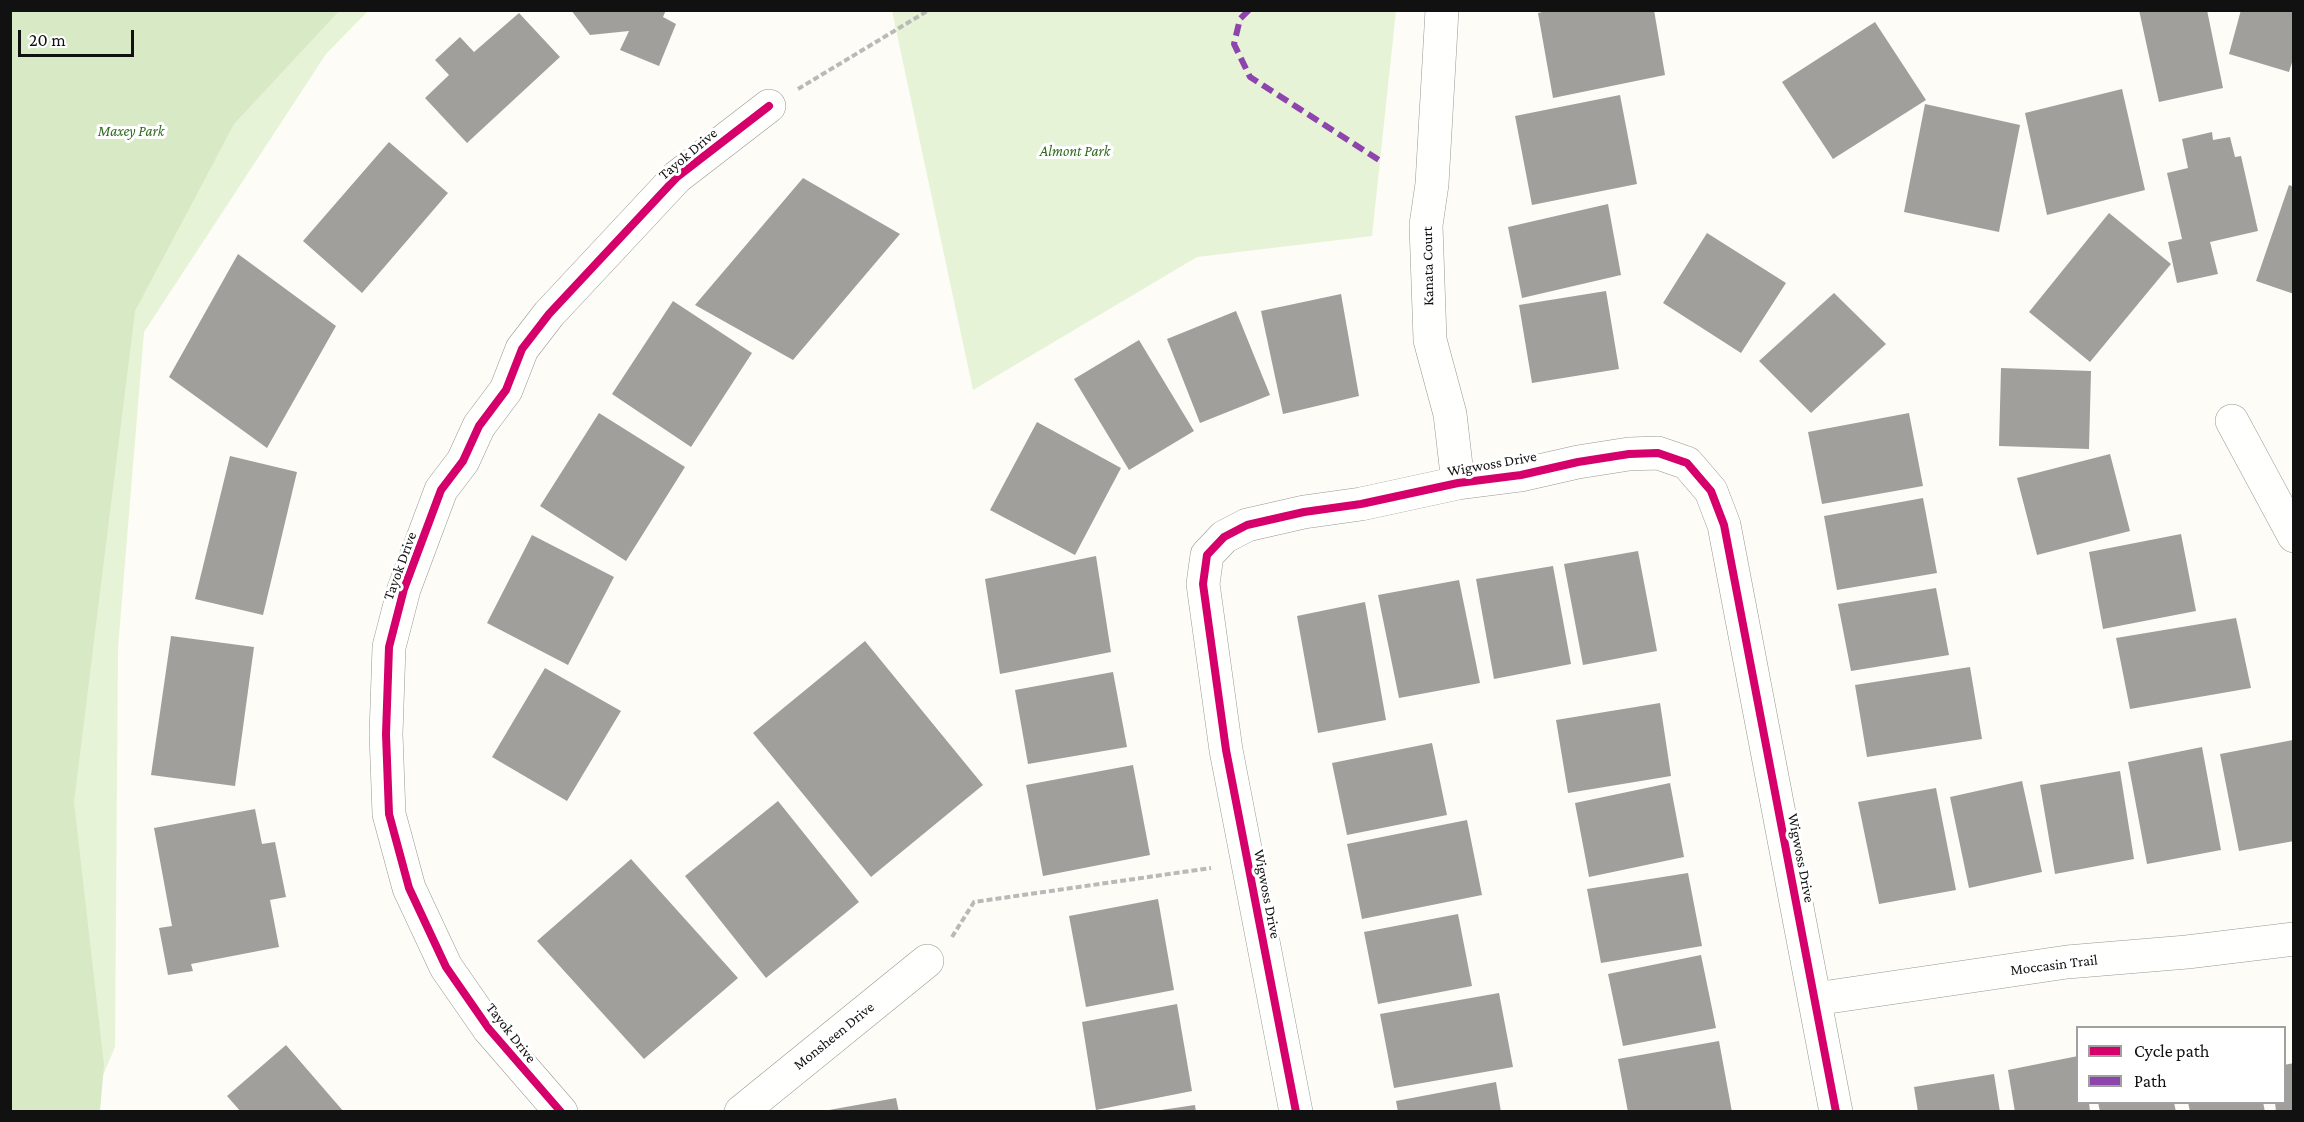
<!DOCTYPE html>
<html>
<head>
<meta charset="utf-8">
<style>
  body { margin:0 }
  #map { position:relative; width:2304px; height:1122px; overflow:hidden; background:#fdfcf7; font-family:"Crimson Pro",serif }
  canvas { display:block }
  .frame { position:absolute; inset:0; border:12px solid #111; pointer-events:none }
  .legend { position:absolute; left:2076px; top:1026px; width:210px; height:78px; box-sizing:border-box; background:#fff; border:2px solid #a0a0a0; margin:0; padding:8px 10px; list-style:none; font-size:18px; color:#111 }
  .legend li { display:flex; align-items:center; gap:12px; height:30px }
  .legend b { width:30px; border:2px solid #a0a0a0 }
  .scale { position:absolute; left:18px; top:30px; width:116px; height:27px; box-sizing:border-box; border:3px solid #111; border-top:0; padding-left:8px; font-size:18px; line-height:21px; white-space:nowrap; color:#111; -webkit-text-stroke:4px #fff; paint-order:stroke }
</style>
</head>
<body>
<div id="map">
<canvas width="2304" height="1122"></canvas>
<div class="frame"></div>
<ul class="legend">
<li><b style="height:8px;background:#d6006c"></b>Cycle path</li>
<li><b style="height:8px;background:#8e44ad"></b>Path</li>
</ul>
<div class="scale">20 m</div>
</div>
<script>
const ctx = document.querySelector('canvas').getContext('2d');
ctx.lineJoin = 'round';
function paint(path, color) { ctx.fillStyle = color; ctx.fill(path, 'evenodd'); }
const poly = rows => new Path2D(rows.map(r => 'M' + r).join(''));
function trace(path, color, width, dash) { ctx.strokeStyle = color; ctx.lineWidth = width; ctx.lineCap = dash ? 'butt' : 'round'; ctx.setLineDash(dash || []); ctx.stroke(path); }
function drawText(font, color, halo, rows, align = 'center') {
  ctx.font = font + ' "Crimson Pro",serif'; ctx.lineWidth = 6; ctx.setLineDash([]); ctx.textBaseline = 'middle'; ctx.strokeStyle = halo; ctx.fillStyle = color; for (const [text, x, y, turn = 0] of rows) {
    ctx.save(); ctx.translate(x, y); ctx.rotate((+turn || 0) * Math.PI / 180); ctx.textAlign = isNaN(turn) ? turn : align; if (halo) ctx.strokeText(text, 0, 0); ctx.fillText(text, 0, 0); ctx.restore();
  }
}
paint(poly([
  [24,11,368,11,326,54,144,332,118,648,115,1047,88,1111,11,1112],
  [892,11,1396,11,1372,236,1197,257,973,390]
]), '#e7f3d7');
paint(poly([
  [10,11,339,11,234,124,135,311,74,802,104,1065,100,1111,11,1111]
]), '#d8eac5');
paint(poly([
  [571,10,666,10,663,17,676,24,659,66,620,50,629,31,590,35],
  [1551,10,1654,10,1665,75,1553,98,1538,13],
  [2139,10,2207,10,2223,88,2159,102],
  [2241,10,2294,10,2294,56,2289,72,2229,54],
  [519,13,560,57,467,143,425,98,449,75,435,60,460,37,474,52],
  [1875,22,1926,100,1833,159,1782,82],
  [2122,89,2145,190,2047,215,2025,113],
  [1620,95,1637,184,1532,205,1515,116],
  [1925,104,2020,125,1999,232,1904,212],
  [2212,132,2213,140,2230,137,2235,157,2241,156,2258,231,2210,242,2218,274,2177,283,2168,242,2182,239,2167,173,2188,168,2182,139],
  [389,142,448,193,362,293,303,241],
  [803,178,900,234,793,360,695,305],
  [2289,185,2294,187,2294,294,2256,281],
  [1608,204,1621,275,1522,298,1508,227],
  [2109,213,2171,264,2090,362,2029,312],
  [1707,233,1786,283,1741,353,1663,303],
  [238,254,336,326,267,448,169,377],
  [1606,291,1619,369,1532,383,1519,305],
  [1834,293,1886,344,1811,413,1759,361],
  [1341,294,1359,396,1283,414,1261,311],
  [673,301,752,353,691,447,612,394],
  [1236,311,1270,395,1200,423,1167,339],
  [1139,340,1194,431,1129,470,1074,379],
  [2001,368,2091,371,2089,449,1999,446],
  [599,413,685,467,626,561,540,506],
  [1909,413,1923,486,1822,504,1808,432],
  [1037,422,1121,468,1075,555,990,510],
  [2110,454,2130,531,2037,555,2017,478],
  [230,456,297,472,263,615,195,599],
  [1923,498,1937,573,1837,590,1824,516],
  [2181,534,2196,611,2103,629,2089,552],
  [532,535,614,577,568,665,487,623],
  [1638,551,1657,651,1583,665,1564,564],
  [1096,556,1111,652,1000,674,985,579],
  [1553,566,1571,664,1494,679,1476,579],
  [1459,580,1480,683,1399,698,1378,595],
  [1936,588,1949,655,1851,671,1838,604],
  [1365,602,1386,720,1318,733,1297,616],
  [2236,618,2251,688,2130,709,2116,638],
  [171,636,254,647,235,786,151,775],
  [865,641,983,785,871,877,753,733],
  [1970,667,1982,739,1867,757,1855,685],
  [545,668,621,711,567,801,492,757],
  [1113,672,1127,747,1028,764,1015,690],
  [1660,703,1671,776,1568,793,1556,720],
  [2293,740,2294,841,2239,851,2220,754],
  [1432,743,1447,815,1347,835,1332,763],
  [2202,747,2221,850,2147,864,2128,762],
  [1133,765,1150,855,1043,876,1026,785],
  [2120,771,2134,859,2055,874,2040,785],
  [2022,781,2042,872,1969,888,1950,797],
  [1670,783,1684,857,1589,877,1575,803],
  [1936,788,1956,890,1879,904,1858,802],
  [778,801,859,902,766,978,685,876],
  [255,809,262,844,275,842,286,897,270,900,279,947,191,964,193,971,168,975,159,928,172,926,154,828],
  [1467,820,1482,895,1362,919,1347,844],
  [631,859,738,978,644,1059,537,941],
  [1688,873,1702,946,1601,963,1587,889],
  [1158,899,1174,990,1086,1007,1069,916],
  [1458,914,1472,986,1378,1004,1364,932],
  [1701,955,1716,1028,1623,1046,1608,974],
  [1499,993,1513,1067,1394,1088,1380,1014],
  [1177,1004,1192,1091,1096,1110,1082,1022],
  [1719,1041,1732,1112,1628,1112,1618,1059],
  [286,1045,344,1112,241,1112,227,1096],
  [2078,1056,2078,1102,2089,1102,2090,1112,2015,1112,2008,1070],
  [2294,1063,2294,1112,2276,1112,2275,1102,2284,1102,2284,1065],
  [1994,1074,2000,1112,1918,1112,1914,1087],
  [1496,1082,1501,1112,1398,1112,1396,1101],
  [896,1098,899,1112,829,1112,829,1110],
  [2098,1102,2174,1102,2176,1112,2100,1112],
  [2188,1102,2263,1102,2265,1112,2190,1112],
  [1195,1105,1196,1112,1161,1112,1161,1110]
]), '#a19f9c');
const minor = poly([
  [1442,10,1432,184,1426,225,1430,340,1450,414,1458,483],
  [2232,421,2294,536],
  [1815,999,2067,962,2187,952,2294,939],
  [561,1112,489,1029,446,967,409,888,389,814,386,734,389,647,404,589,441,490,463,461,479,426,506,390,522,349,549,314,677,177,769,106],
  [741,1112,927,961],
  [1296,1112,1226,750,1203,584,1207,555,1224,537,1247,525,1304,512,1361,504,1458,483,1521,475,1578,462,1629,454,1658,453,1687,463,1711,491,1724,525,1836,1112]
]);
trace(minor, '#979795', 34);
trace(poly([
  [798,89,929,10],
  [952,937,974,902,1211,868]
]), '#b9b9b8', 4, [6, 3]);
trace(minor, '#fffffe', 33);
trace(poly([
  [1249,10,1240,19,1234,44,1250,77,1379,160]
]), '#8e44ad', 6, [12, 6]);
trace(poly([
  [561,1112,489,1029,446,967,409,888,389,814,386,734,389,647,404,589,441,490,463,461,479,426,506,390,522,349,549,314,677,177,769,106],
  [1296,1112,1226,750,1203,584,1207,555,1224,537,1247,525,1304,512,1361,504,1458,483,1521,475,1578,462,1629,454,1658,453,1687,463,1711,491,1724,525,1836,1112]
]), '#d6006c', 8);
drawText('italic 15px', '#2f6b1f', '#fff', [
  ["Maxey Park",131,131],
  ["Almont Park",1075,151]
]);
drawText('15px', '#111', '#fff', [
  ["Tayok Drive",688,154,-40],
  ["Kanata Court",1428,266,-91],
  ["Wigwoss Drive",1492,464,-10],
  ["Tayok Drive",400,566,-70],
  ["Wigwoss Drive",1801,858,79],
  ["Wigwoss Drive",1267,894,79],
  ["Moccasin Trail",2054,965,-7],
  ["Tayok Drive",511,1033,52],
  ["Monsheen Drive",834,1036,-39]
]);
</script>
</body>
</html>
